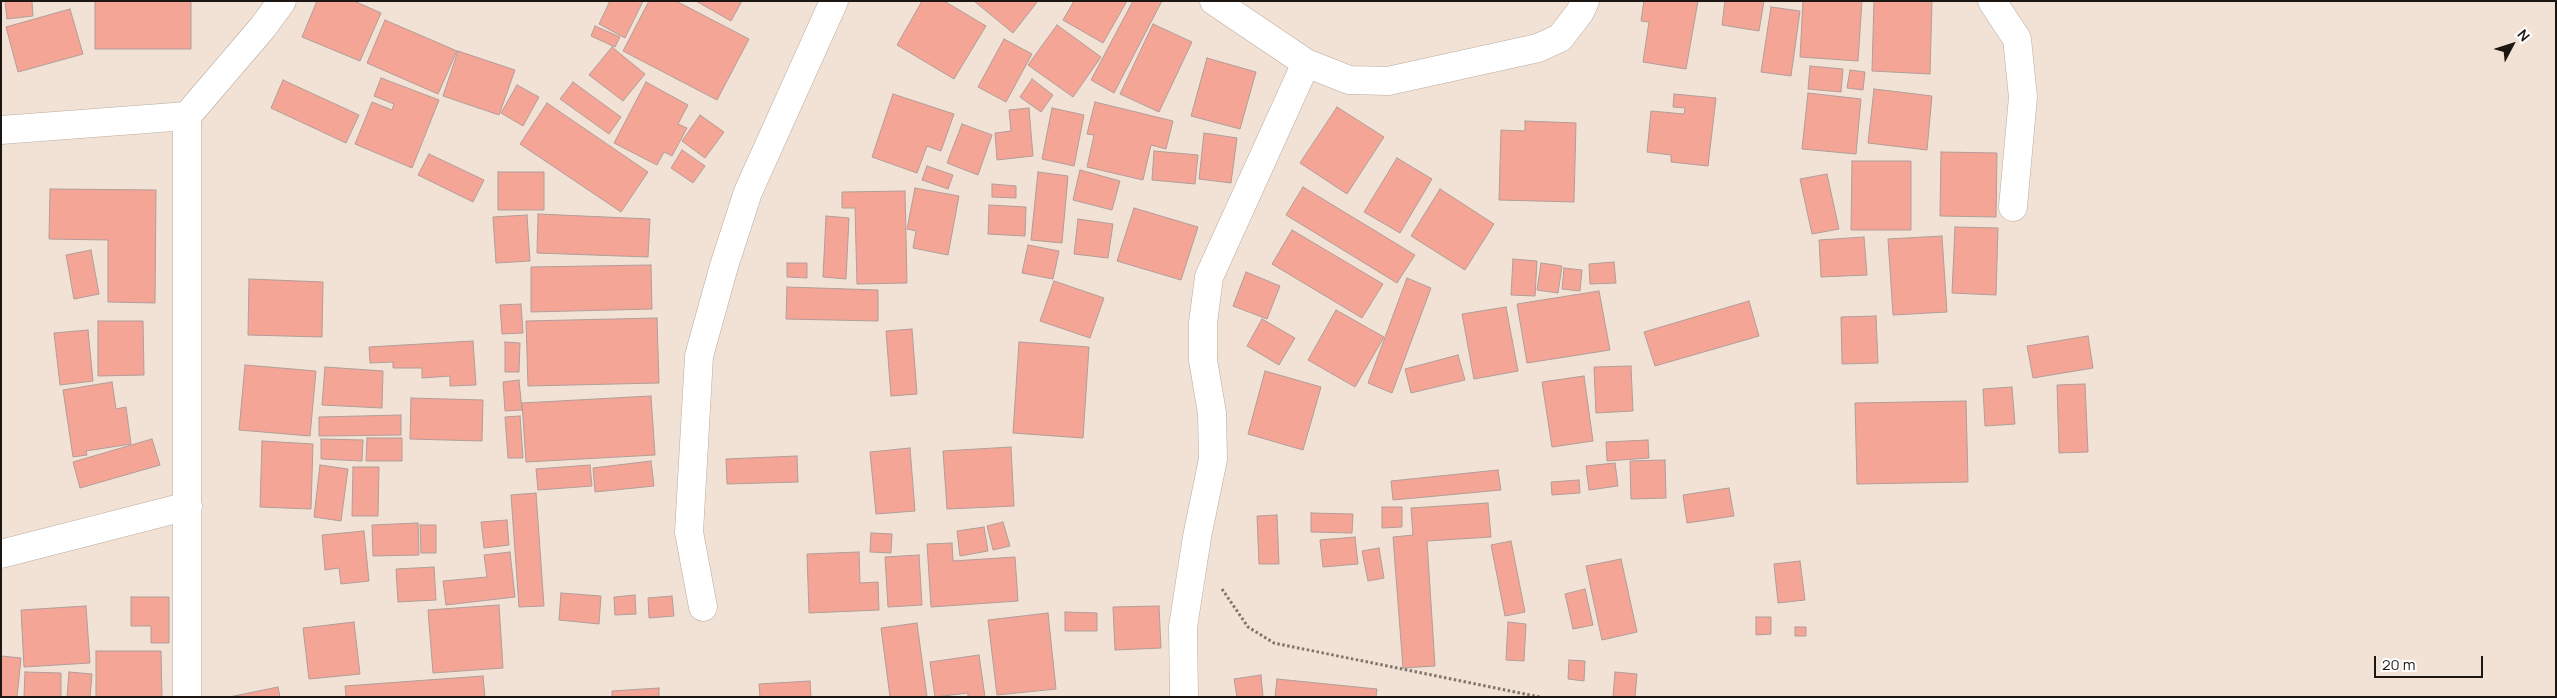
<!DOCTYPE html>
<html>
<head>
<meta charset="utf-8">
<style>
  body { margin:0 }
  #map { position:relative; width:2557px; height:698px; overflow:hidden; background:#f1e2d5; font-family:Manrope,sans-serif }
  canvas { display:block }
  .frame { position:absolute; inset:0; border:2px solid #1c1713; pointer-events:none }
  .north { position:absolute; left:2487px; top:20px; width:50px; height:50px; -webkit-text-stroke:4px #fff; paint-order:stroke; rotate:50deg; font-size:14px; font-weight:700; line-height:20px; text-align:center; color:#1c1713 }
  .north::after { content:''; display:block; margin:auto; width:18px; height:22px; background:#1c1713; clip-path:polygon(50% 0,100% 100%,50% 72%,0 100%) }
  .scale { position:absolute; left:2374px; top:656px; width:109px; height:22px; box-sizing:border-box; border:2px solid #1c1713; border-top:0; padding-left:6px; font-size:15px; line-height:18px; white-space:nowrap; color:#1c1713; -webkit-text-stroke:4px #fff; paint-order:stroke }
</style>
</head>
<body>
<div id="map">
<canvas width="2557" height="698"></canvas>
<div class="frame"></div>
<div class="north">N</div>
<div class="scale">20 m</div>
</div>
<script>
const ctx = document.querySelector('canvas').getContext('2d');
ctx.lineJoin = 'round';
function paint(path, color) { ctx.fillStyle = color; ctx.fill(path, 'evenodd'); }
const poly = rows => new Path2D(rows.map(r => 'M' + r).join(''));
function trace(path, color, width, dash) { ctx.strokeStyle = color; ctx.lineWidth = width; ctx.lineCap = dash ? 'butt' : 'round'; ctx.setLineDash(dash || []); ctx.stroke(path); }
const building = poly([
  [5,1,32,1,33,16,7,19,5,1],
  [95,1,191,1,191,49,95,49,95,1],
  [317,1,354,1,381,13,360,61,302,37,317,1],
  [610,1,643,1,625,38,599,24,610,1],
  [649,1,676,1,749,39,717,100,623,51,649,1],
  [696,1,742,1,731,21,696,1],
  [922,1,944,1,986,26,954,79,897,45,922,1],
  [974,1,1038,1,1013,33,974,1],
  [1074,1,1127,1,1103,43,1063,20,1074,1],
  [1133,1,1162,1,1114,93,1091,80,1133,1],
  [1644,1,1698,1,1686,69,1643,62,1649,22,1641,21,1644,1],
  [1725,1,1764,1,1759,31,1722,25,1725,1],
  [1803,1,1862,1,1858,61,1800,57,1803,1],
  [1874,1,1932,1,1930,74,1872,71,1874,1],
  [1771,7,1800,11,1791,76,1761,72,1771,7],
  [70,9,83,54,18,72,6,27,70,9],
  [385,20,457,51,438,94,367,63,385,20],
  [1153,24,1192,42,1159,112,1120,94,1153,24],
  [1057,25,1101,57,1073,97,1028,65,1057,25],
  [595,26,620,37,615,47,591,36,595,26],
  [1004,39,1032,54,1006,102,978,87,1004,39],
  [612,47,645,74,623,101,589,75,612,47],
  [458,51,515,70,499,115,443,96,458,51],
  [1207,58,1256,72,1240,129,1191,116,1207,58],
  [1810,66,1843,69,1841,92,1808,89,1810,66],
  [1850,70,1865,72,1863,90,1847,88,1850,70],
  [381,78,439,100,412,168,355,144,372,102,392,110,394,104,374,96,381,78],
  [1032,79,1053,95,1041,112,1020,97,1032,79],
  [283,80,359,115,346,143,271,108,283,80],
  [573,82,621,117,609,134,560,99,573,82],
  [646,82,688,105,678,124,687,128,672,156,664,152,657,165,614,143,646,82],
  [517,85,539,97,523,126,501,113,517,85],
  [1874,89,1932,96,1927,150,1868,143,1874,89],
  [1808,93,1861,99,1856,154,1802,149,1808,93],
  [893,94,954,114,941,151,927,146,917,173,872,157,893,94],
  [1674,94,1716,98,1708,166,1671,162,1671,155,1647,152,1651,111,1684,114,1685,108,1673,107,1674,94],
  [1095,102,1173,121,1166,149,1151,145,1143,180,1087,167,1094,135,1087,134,1095,102],
  [547,103,648,172,621,212,520,144,547,103],
  [1337,107,1384,137,1347,194,1300,163,1337,107],
  [1029,108,1033,156,997,160,995,133,1011,131,1009,110,1029,108],
  [1052,108,1084,115,1074,166,1042,159,1052,108],
  [700,115,724,132,705,158,682,141,700,115],
  [1525,121,1576,123,1574,202,1499,200,1501,130,1525,131,1525,121],
  [962,124,992,135,978,175,947,163,962,124],
  [1204,133,1237,138,1231,183,1199,179,1204,133],
  [682,150,705,166,693,183,671,168,682,150],
  [1154,151,1198,155,1195,184,1152,180,1154,151],
  [1941,152,1997,153,1996,217,1940,216,1941,152],
  [429,154,484,180,473,202,418,175,429,154],
  [1397,158,1432,179,1400,233,1364,212,1397,158],
  [1852,161,1911,161,1911,230,1851,230,1852,161],
  [927,166,953,175,948,189,922,180,927,166],
  [1080,170,1120,181,1112,210,1073,200,1080,170],
  [498,172,544,172,544,210,498,210,498,172],
  [1038,172,1068,176,1062,243,1031,240,1038,172],
  [1827,174,1839,229,1812,234,1800,179,1827,174],
  [992,184,1016,186,1016,198,992,197,992,184],
  [1303,187,1415,255,1397,283,1286,215,1303,187],
  [915,188,959,196,948,255,913,248,916,231,907,229,915,188],
  [50,189,156,190,155,303,108,302,108,240,49,239,50,189],
  [1440,189,1494,224,1465,270,1411,236,1440,189],
  [905,191,907,283,857,284,855,208,842,208,842,192,905,191],
  [989,205,1026,207,1025,236,988,234,989,205],
  [1134,208,1198,227,1181,280,1117,261,1134,208],
  [538,214,650,219,648,257,537,253,538,214],
  [527,215,530,261,496,263,493,217,527,215],
  [826,216,849,218,846,279,823,277,826,216],
  [1078,219,1113,224,1108,258,1074,254,1078,219],
  [1955,227,1998,228,1996,295,1952,293,1955,227],
  [1292,230,1383,284,1362,318,1272,264,1292,230],
  [1942,236,1947,312,1893,315,1888,239,1942,236],
  [1864,237,1867,275,1821,277,1819,240,1864,237],
  [1028,245,1059,251,1053,279,1022,273,1028,245],
  [91,250,99,294,74,299,66,255,91,250],
  [1513,259,1537,261,1535,296,1511,295,1513,259],
  [1614,262,1616,283,1590,284,1589,264,1614,262],
  [787,263,807,263,807,278,787,277,787,263],
  [1541,263,1562,266,1558,293,1537,290,1541,263],
  [651,265,652,309,531,312,531,267,651,265],
  [1564,268,1582,270,1580,291,1562,289,1564,268],
  [1246,272,1280,286,1267,319,1233,306,1246,272],
  [1407,278,1431,288,1392,393,1368,383,1407,278],
  [249,279,323,282,322,337,248,335,249,279],
  [1054,281,1104,298,1090,338,1040,321,1054,281],
  [787,287,878,290,878,321,786,319,787,287],
  [1599,291,1610,350,1527,363,1517,304,1599,291],
  [1749,301,1759,336,1655,366,1644,332,1749,301],
  [521,304,523,333,502,334,500,305,521,304],
  [1506,307,1518,371,1474,379,1462,314,1506,307],
  [1336,310,1384,337,1355,387,1308,360,1336,310],
  [1876,316,1878,363,1842,364,1841,317,1876,316],
  [657,318,659,383,528,386,526,321,657,318],
  [1262,319,1295,338,1279,365,1247,346,1262,319],
  [98,321,143,321,144,375,98,376,98,321],
  [912,329,917,394,891,396,886,331,912,329],
  [88,330,93,381,60,385,54,333,88,330],
  [2088,336,2093,368,2033,378,2027,346,2088,336],
  [473,341,476,385,450,386,450,376,422,378,422,368,393,368,393,362,370,363,369,347,473,341],
  [505,342,520,343,519,372,505,372,505,342],
  [1019,342,1089,347,1083,438,1013,433,1019,342],
  [1458,355,1465,380,1411,393,1405,369,1458,355],
  [245,365,316,371,310,436,239,430,245,365],
  [1631,366,1633,411,1596,413,1594,367,1631,366],
  [325,367,383,371,382,408,322,405,325,367],
  [1265,371,1321,387,1303,450,1248,434,1265,371],
  [1584,376,1593,441,1552,447,1542,382,1584,376],
  [519,380,522,410,505,411,503,382,519,380],
  [112,382,116,409,126,407,131,444,86,451,87,455,73,457,63,390,112,382],
  [2085,384,2088,452,2059,453,2057,385,2085,384],
  [2012,387,2015,424,1985,426,1983,389,2012,387],
  [651,396,655,455,526,462,522,403,651,396],
  [411,398,483,400,482,441,410,439,411,398],
  [1966,401,1968,482,1857,484,1855,403,1966,401],
  [401,415,401,435,319,436,319,417,401,415],
  [520,416,523,458,508,458,505,417,520,416],
  [367,438,402,438,402,461,366,461,367,438],
  [152,439,160,465,80,488,73,462,152,439],
  [321,439,363,440,362,461,321,459,321,439],
  [1648,440,1649,458,1607,461,1606,442,1648,440],
  [262,441,313,444,311,509,260,507,262,441],
  [1011,447,1014,506,947,509,943,451,1011,447],
  [910,448,915,511,876,514,870,452,910,448],
  [797,456,798,482,727,484,726,459,797,456],
  [1665,460,1666,498,1631,499,1630,461,1665,460],
  [651,461,654,486,595,492,593,468,651,461],
  [1615,463,1618,486,1589,490,1586,466,1615,463],
  [320,465,348,469,341,521,314,517,320,465],
  [590,465,592,486,538,490,536,469,590,465],
  [353,467,379,467,378,516,352,516,353,467],
  [1498,470,1501,490,1393,500,1391,481,1498,470],
  [1579,480,1580,493,1552,495,1551,482,1579,480],
  [1729,488,1734,516,1687,523,1683,495,1729,488],
  [536,493,544,606,519,607,511,495,536,493],
  [1488,503,1491,537,1427,541,1435,666,1403,668,1393,537,1413,535,1411,508,1488,503],
  [1382,507,1402,507,1402,527,1382,528,1382,507],
  [1311,513,1353,514,1352,533,1311,532,1311,513],
  [1277,515,1279,564,1259,564,1257,516,1277,515],
  [507,520,509,545,484,548,481,522,507,520],
  [1003,522,1010,546,993,550,987,526,1003,522],
  [418,523,419,555,373,556,372,525,418,523],
  [420,525,436,525,436,553,421,553,420,525],
  [984,527,988,551,960,556,957,531,984,527],
  [364,531,369,581,341,584,339,568,325,570,322,535,364,531],
  [871,533,892,534,891,553,870,552,871,533],
  [1355,537,1358,564,1323,567,1320,540,1355,537],
  [1511,541,1525,612,1505,616,1491,545,1511,541],
  [952,543,953,561,1015,557,1018,601,931,607,927,544,952,543],
  [1379,548,1384,578,1368,581,1362,551,1379,548],
  [510,552,515,597,446,605,443,581,487,577,484,555,510,552],
  [859,552,860,583,878,582,879,610,809,613,807,554,859,552],
  [919,555,922,605,888,607,885,557,919,555],
  [1621,559,1637,632,1602,640,1586,566,1621,559],
  [1800,561,1805,600,1778,603,1774,564,1800,561],
  [434,567,436,600,398,602,396,569,434,567],
  [1585,589,1593,625,1573,629,1565,594,1585,589],
  [561,593,601,596,599,624,559,620,561,593],
  [635,595,636,614,615,615,614,597,635,595],
  [672,596,674,616,649,618,648,598,672,596],
  [131,597,169,597,169,643,151,643,151,626,131,626,131,597],
  [499,605,503,668,433,673,428,610,499,605],
  [86,606,90,663,24,667,21,610,86,606],
  [1159,606,1161,648,1115,650,1113,607,1159,606],
  [1065,612,1097,613,1097,631,1065,631,1065,612],
  [1048,613,1056,689,997,695,988,620,1048,613],
  [1756,617,1771,617,1771,634,1756,635,1756,617],
  [354,622,360,674,309,679,303,628,354,622],
  [1508,622,1526,624,1524,661,1506,660,1508,622],
  [917,623,927,697,890,697,881,628,917,623],
  [1795,627,1806,627,1806,636,1795,636,1795,627],
  [96,651,161,651,162,697,96,697,96,651],
  [979,655,985,697,968,697,968,693,935,697,930,662,979,655],
  [1,656,21,658,17,697,1,697,1,656],
  [1569,660,1585,661,1584,681,1568,679,1569,660],
  [25,672,61,673,61,697,24,697,25,672],
  [69,672,92,674,90,697,67,697,69,672],
  [1615,672,1637,674,1635,697,1613,697,1615,672],
  [1261,675,1263,697,1237,697,1234,679,1261,675],
  [483,676,485,697,346,697,345,686,483,676],
  [1277,679,1377,689,1376,697,1275,697,1277,679],
  [810,681,811,697,760,697,759,684,810,681],
  [278,687,280,697,229,697,278,687],
  [659,688,659,697,612,697,612,691,659,688]
]);
paint(building, '#f4a596');
trace(building, '#b19d99', 1);
const minor = poly([
  [1214,1,1306,63,1349,80,1388,81,1538,48,1560,38,1580,12,1585,1],
  [1992,1,2017,39,2023,97,2013,207],
  [1,130,187,116],
  [1,554,188,506],
  [703,607,689,532,699,356,724,266,748,192,834,1],
  [187,697,187,116,263,27,282,1],
  [1184,697,1183,627,1197,537,1213,459,1212,413,1203,360,1203,323,1209,277,1306,63]
]);
trace(minor, '#b9ab9f', 29);
trace(poly([
  [1222,589,1248,627,1274,643,1540,697]
]), '#7e746c', 3, [2.5, 2.5]);
trace(minor, '#fff', 28);
</script>
</body>
</html>
